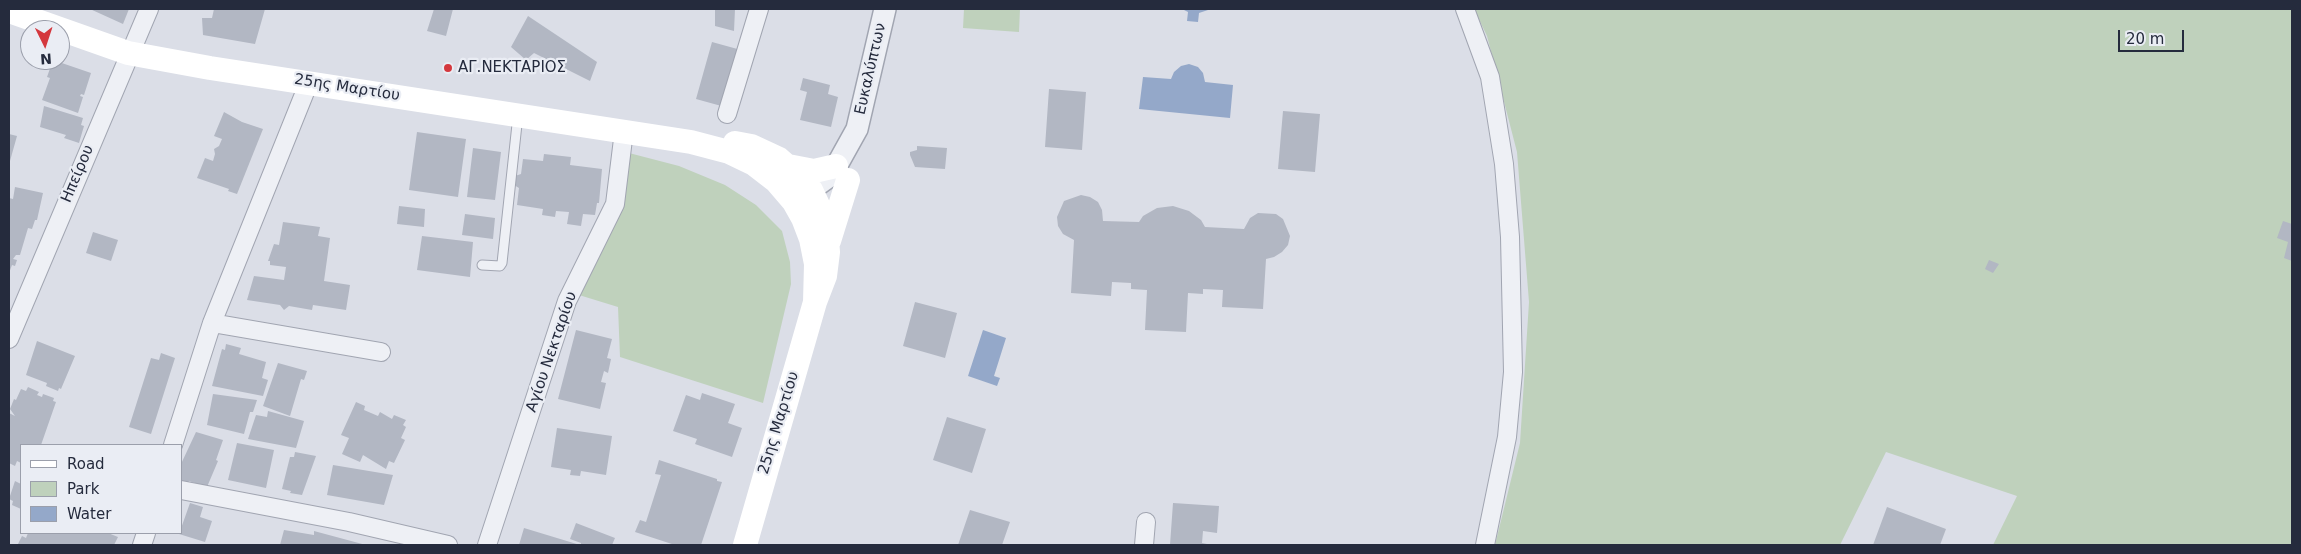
<!DOCTYPE html>
<html>
<head>
<meta charset="utf-8">
<style>
  body { margin:0 }
  #map { position:relative; width:2301px; height:554px; overflow:hidden; background:#dbdee7; font-family:"DejaVu Sans",sans-serif }
  canvas { display:block }
  .frame { position:absolute; inset:0; border:10px solid #252b3d; pointer-events:none }
  .legend { position:absolute; left:20px; top:444px; width:162px; height:90px; box-sizing:border-box; background:#eaedf4; border:1px solid #9b9fab; margin:0; padding:6px 9px; list-style:none; font-size:15px; color:#252b3d }
  .legend li { display:flex; align-items:center; gap:10px; height:25px }
  .legend b { width:25px; border:1px solid #9b9fab }
  .north { position:absolute; left:20px; top:20px; width:50px; height:50px; box-sizing:border-box; background:#eaedf4; border:1px solid #9b9fab; border-radius:50%; rotate:176deg; font-size:14px; font-weight:700; line-height:20px; text-align:center; color:#252b3d }
  .north::after { content:''; display:block; margin:auto; width:18px; height:22px; background:#d4383e; clip-path:polygon(50% 0,100% 100%,50% 72%,0 100%) }
  .scale { position:absolute; left:2118px; top:30px; width:66px; height:22px; box-sizing:border-box; border:2px solid #252b3d; border-top:0; padding-left:6px; font-size:15px; line-height:18px; white-space:nowrap; color:#252b3d; -webkit-text-stroke:4px #eaedf4; paint-order:stroke }
</style>
</head>
<body>
<div id="map">
<canvas width="2301" height="554"></canvas>
<div class="frame"></div>
<ul class="legend">
<li><b style="height:6px;background:#fff"></b>Road</li>
<li><b style="height:14px;background:#bfd1bc"></b>Park</li>
<li><b style="height:14px;background:#94a8c9"></b>Water</li>
</ul>
<div class="north">N</div>
<div class="scale">20 m</div>
</div>
<script>
const ctx = document.querySelector('canvas').getContext('2d');
ctx.lineJoin = 'round';
function paint(path, color) { ctx.fillStyle = color; ctx.fill(path, 'evenodd'); }
const poly = rows => new Path2D(rows.map(r => 'M' + r).join(''));
function trace(path, color, width, dash) { ctx.strokeStyle = color; ctx.lineWidth = width; ctx.lineCap = dash ? 'butt' : 'round'; ctx.setLineDash(dash || []); ctx.stroke(path); }
function drawText(font, color, halo, rows, align = 'center') {
  ctx.font = font + ' "DejaVu Sans",sans-serif'; ctx.lineWidth = 4.5; ctx.setLineDash([]); ctx.textBaseline = 'middle'; ctx.strokeStyle = halo; ctx.fillStyle = color; for (const [text, x, y, turn = 0] of rows) {
    ctx.save(); ctx.translate(x, y); ctx.rotate((+turn || 0) * Math.PI / 180); ctx.textAlign = isNaN(turn) ? turn : align; if (halo) ctx.strokeText(text, 0, 0); ctx.fillText(text, 0, 0); ctx.restore();
  }
}
paint(poly([
  [964,9,1020,9,1019,32,963,28],
  [1474,9,2292,9,2292,545,1993,545,2017,496,1886,452,1840,545,1495,545,1520,443,1529,302,1517,152,1487,36],
  [629,153,679,166,725,185,756,205,782,231,790,262,791,284,763,403,620,357,618,307,579,295]
]), '#bfd1bc');
paint(poly([
  [1182,9,1211,9,1199,13,1198,22,1187,21,1188,12],
  [1189,64,1198,67,1203,73,1205,82,1233,85,1230,118,1139,109,1143,77,1171,79,1174,72,1181,66],
  [983,330,1006,338,994,376,1000,378,997,386,968,376]
]), '#94a8c9');
paint(poly([
  [90,9,129,9,123,24],
  [214,9,265,9,255,44,203,35,202,18,212,18],
  [434,9,453,9,446,36,427,31],
  [715,9,735,9,734,31,715,26],
  [528,16,597,62,590,81,534,53,526,60,511,47],
  [712,42,741,50,725,107,696,99],
  [53,60,91,73,84,95,81,94,80,96,83,97,78,113,42,100,50,78,47,77],
  [803,78,830,85,828,94,838,97,831,127,800,120,807,92,800,90],
  [1049,89,1086,92,1082,150,1045,147],
  [44,106,83,118,81,125,84,126,79,143,64,138,66,135,40,127],
  [1283,111,1320,114,1315,172,1278,169],
  [224,112,242,122,263,129,237,194,228,191,229,189,197,178,205,158,213,161,215,154,214,149,219,146,222,139,214,136],
  [417,132,466,139,458,197,409,190],
  [9,134,17,136,10,161,9,160],
  [917,146,947,148,945,169,915,167,910,155,910,152,917,150],
  [473,148,501,152,495,200,467,197],
  [544,154,571,157,570,165,602,169,599,203,597,203,595,215,583,214,581,226,567,224,569,212,556,211,555,217,542,215,543,209,517,205,519,188,514,185,515,176,521,174,523,159,543,161],
  [15,187,43,193,37,220,35,220,32,229,28,228,20,255,16,255,13,259,17,260,15,266,12,265,9,273,9,198,13,199],
  [1081,195,1090,197,1098,202,1102,210,1103,221,1139,222,1143,216,1157,208,1173,206,1189,211,1201,220,1205,227,1244,229,1250,218,1258,213,1276,214,1283,219,1290,236,1288,245,1282,252,1274,257,1266,259,1263,309,1222,307,1223,290,1203,289,1203,294,1188,293,1186,332,1145,330,1147,290,1131,289,1131,283,1112,282,1111,296,1071,293,1074,240,1063,234,1058,226,1057,217,1064,201],
  [399,206,425,209,424,227,397,224],
  [465,214,495,218,493,239,462,235],
  [2283,221,2292,224,2292,261,2284,258,2288,242,2277,238],
  [283,222,320,227,318,236,330,238,324,281,350,285,346,310,313,305,312,310,289,306,284,310,280,305,247,300,254,276,284,280,286,267,270,265,270,261,268,261,274,244,279,245],
  [93,232,118,240,111,261,86,253],
  [422,236,473,242,470,277,417,270],
  [1989,260,1999,264,1993,273,1985,269],
  [915,302,957,313,945,358,903,346],
  [576,330,612,339,607,358,611,359,608,373,604,371,601,382,606,383,600,409,558,399],
  [37,341,75,356,61,389,59,388,58,391,46,386,47,383,26,375],
  [226,344,241,348,239,354,266,362,262,378,268,380,263,396,212,386,222,349,225,350],
  [161,353,175,358,151,434,129,427,151,358,159,360],
  [278,363,307,371,304,380,301,379,290,416,263,406],
  [28,387,39,392,37,395,42,397,43,394,54,398,53,401,56,402,41,445,21,445,21,463,17,461,15,466,9,463,9,413,15,416,10,409,14,399,16,400,21,389,26,391],
  [702,393,735,404,728,423,742,428,732,457,695,444,697,439,673,431,686,395,700,400],
  [213,394,257,400,253,412,250,412,244,434,207,425],
  [356,402,365,406,364,410,378,416,380,412,392,419,394,415,406,420,403,425,406,427,401,438,405,440,394,463,389,461,386,469,363,455,360,462,342,454,349,438,341,435],
  [268,411,304,421,296,448,248,439,256,415,267,417],
  [947,417,986,429,972,473,933,460],
  [557,428,612,436,606,475,581,471,580,476,570,475,571,470,551,467],
  [196,432,223,440,216,460,218,461,207,487,189,481,187,484,181,482,181,464],
  [237,443,274,450,266,488,228,480],
  [295,452,316,456,302,495,290,493,291,491,282,489,290,457,294,457],
  [659,460,717,479,717,481,722,482,701,545,675,545,635,532,640,520,646,522,661,475,655,474],
  [333,465,393,475,384,505,327,495],
  [15,481,21,484,21,509,12,505,13,501,9,499],
  [190,503,203,507,200,517,212,521,205,542,179,534],
  [1173,503,1219,506,1217,533,1203,531,1202,543,1212,545,1170,545],
  [1887,507,1946,529,1940,545,1873,545],
  [970,510,1010,522,1002,545,958,545],
  [576,523,615,538,612,545,581,545,581,543,570,539],
  [524,528,580,545,519,545],
  [284,530,314,535,314,531,366,545,280,545],
  [28,533,108,533,118,537,114,545,18,544,22,536,26,538]
]), '#b2b7c3');
const service = poly([
  [482,265,500,266,502,263,518,115]
]);
const minor = poly([
  [1465,9,1490,77,1504,164,1510,237,1513,372,1507,437,1485,545],
  [727,114,759,9],
  [212,323,381,352],
  [9,339,149,9],
  [173,445,212,323,309,82],
  [181,490,349,522,448,545],
  [142,545,146,533],
  [487,545,567,301,615,204,624,131],
  [1144,545,1146,522]
]);
const tertiary = poly([
  [798,199,827,178,837,165,857,129,885,9]
]);
trace(service, '#a1a5b1', 11);
trace(minor, '#a1a5b1', 20);
trace(tertiary, '#a1a5b1', 24);
trace(service, '#eef0f5', 9);
trace(minor, '#eef0f5', 18);
trace(tertiary, '#eef0f5', 21);
trace(poly([
  [9,11,128,53,210,68,691,142,729,152,754,164,776,181,794,202,803,218,811,239,816,264,815,302],
  [735,143,751,146,779,159,802,179,811,190,818,205,826,228,828,252,825,276,815,302,745,545],
  [788,166,814,171,836,166],
  [829,241,848,180]
]), '#fff', 24);
for (const [x, y, r, color] of [
  [448,68,5,"#d4383e"]
]) { const dot = new Path2D(); dot.arc(x, y, r, 0, 2 * Math.PI); ctx.fillStyle = color; ctx.fill(dot); trace(dot, '#eaedf4', 2); }
drawText('15px', '#252b3d', '#eaedf4', [
  ["ΑΓ.ΝΕΚΤΑΡΙΟΣ",458,68]
], 'left');
drawText('15px', '#252b3d', '#eaedf4', [
  ["Ευκαλύπτων",871,69,-77],
  ["25ης Μαρτίου",347,88,9],
  ["Ηπείρου",78,174,-67],
  ["Αγίου Νεκταρίου",552,352,-71],
  ["25ης Μαρτίου",779,423,-73]
]);
</script>
</body>
</html>
